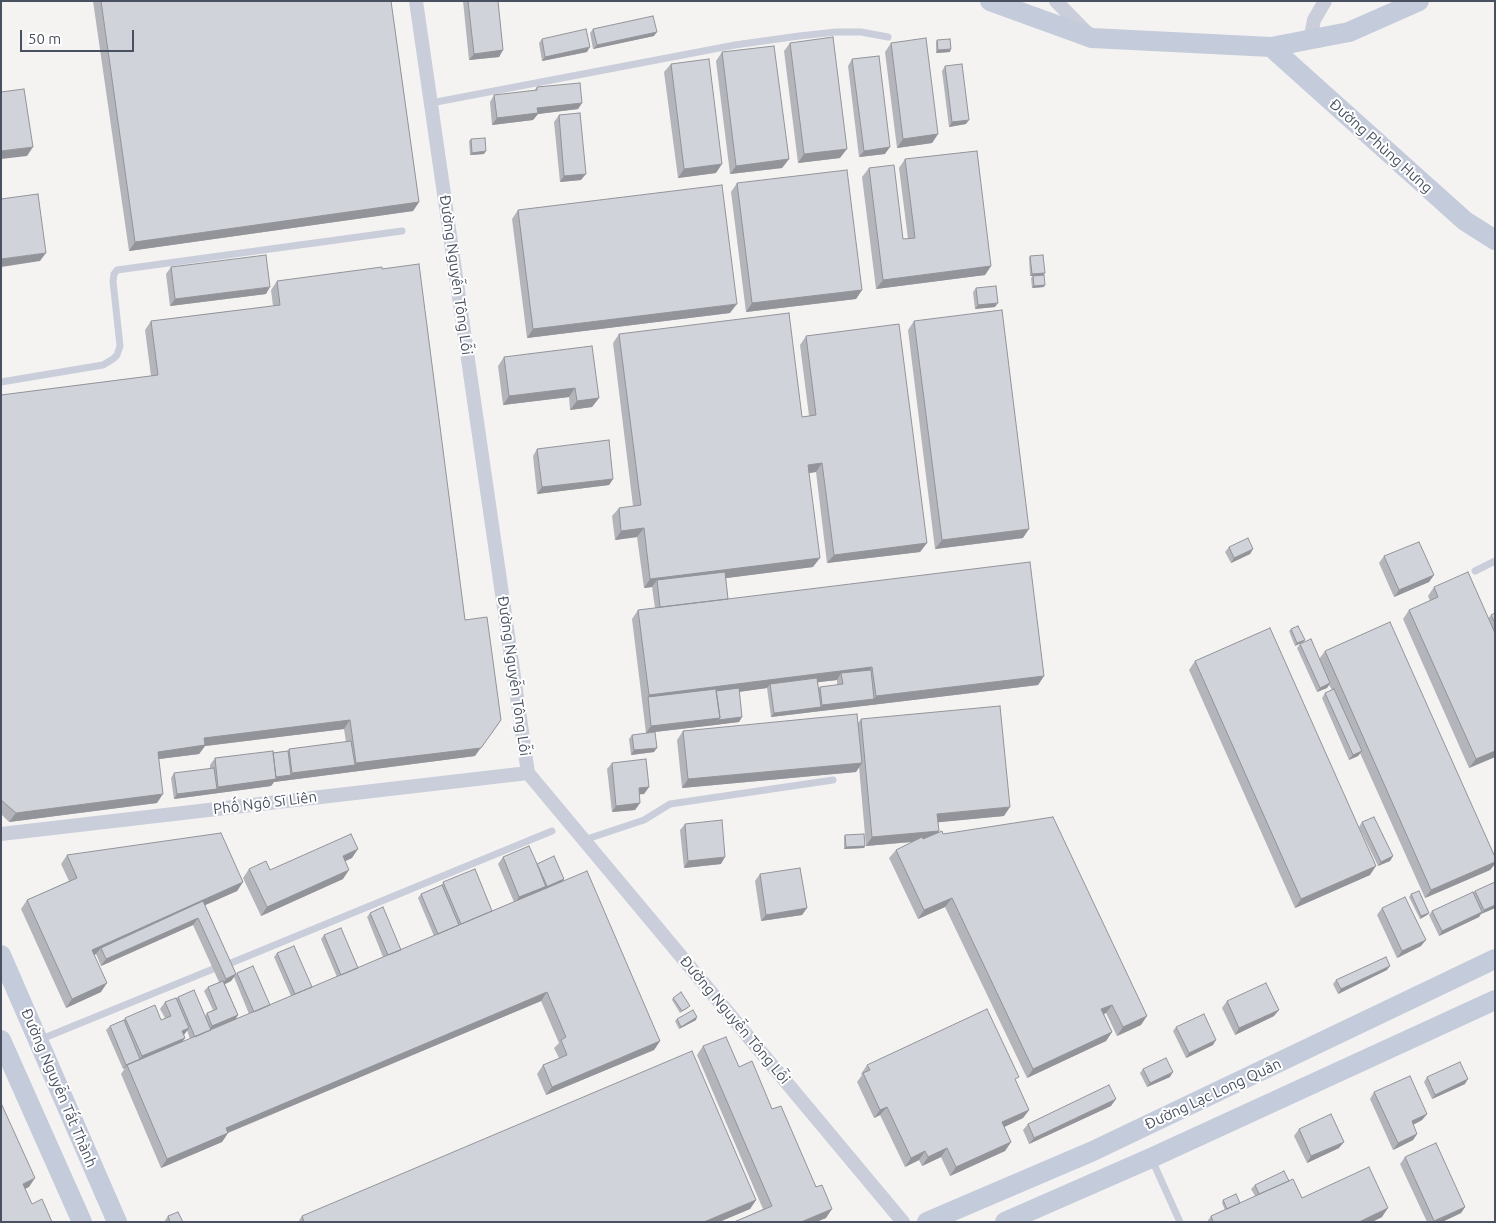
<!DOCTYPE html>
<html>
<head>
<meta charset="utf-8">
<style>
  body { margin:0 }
  #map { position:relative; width:1496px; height:1223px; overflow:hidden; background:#f5f3f2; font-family:Ubuntu,sans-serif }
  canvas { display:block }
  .frame { position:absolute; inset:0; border:2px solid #495161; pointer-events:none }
  .scale { position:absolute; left:20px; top:30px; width:114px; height:22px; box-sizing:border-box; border:2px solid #495161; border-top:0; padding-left:6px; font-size:15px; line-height:18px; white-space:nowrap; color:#495161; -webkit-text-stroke:4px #fff; paint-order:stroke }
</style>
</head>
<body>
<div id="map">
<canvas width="1496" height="1223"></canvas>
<div class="frame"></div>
<div class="scale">50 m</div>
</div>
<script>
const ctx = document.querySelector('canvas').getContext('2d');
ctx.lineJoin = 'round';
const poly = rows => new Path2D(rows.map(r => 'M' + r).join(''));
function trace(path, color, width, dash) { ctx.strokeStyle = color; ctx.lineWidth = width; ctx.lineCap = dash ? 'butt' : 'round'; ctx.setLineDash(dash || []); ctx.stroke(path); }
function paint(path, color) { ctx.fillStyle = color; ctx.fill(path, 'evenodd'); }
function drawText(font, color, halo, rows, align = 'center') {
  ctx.font = font + ' Ubuntu,sans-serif'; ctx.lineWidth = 4; ctx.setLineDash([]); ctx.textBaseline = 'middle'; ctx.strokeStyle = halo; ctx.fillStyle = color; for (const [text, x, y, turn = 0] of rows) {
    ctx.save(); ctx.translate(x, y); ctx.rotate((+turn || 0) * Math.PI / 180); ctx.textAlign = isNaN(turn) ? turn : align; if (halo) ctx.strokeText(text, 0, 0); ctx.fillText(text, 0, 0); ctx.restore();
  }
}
trace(poly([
  [431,103,735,45,799,36,836,32,861,32,888,37],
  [1,382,103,365,113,359,117,355,120,346,113,281,114,274,117,270,402,231],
  [1475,571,1495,561],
  [584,840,644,820,670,804,833,780],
  [231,963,552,831],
  [39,1040,218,967],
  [1152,1160,1180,1222]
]), '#c9ceda', 7);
trace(poly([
  [416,1,528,773,903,1222],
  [1056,1,1089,35],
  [1310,40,1314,20,1325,1],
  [1,834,528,773]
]), '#c9ceda', 14);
trace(poly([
  [990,1,1092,38,1271,47,1349,32,1419,1],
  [1271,47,1465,221,1495,240],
  [1,955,117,1222],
  [1,1040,82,1222],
  [927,1222,1093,1151,1495,959],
  [1005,1222,1151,1158,1495,1000]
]), '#c4cbdb', 20);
paint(poly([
  [93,1,391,1,419,202,413,211,129,251],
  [463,1,498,1,503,50,499,57,469,60],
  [593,29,654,36,593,49,590,33],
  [542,39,587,52,542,61,539,43],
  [937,40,950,52,936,53,936,42],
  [790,43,840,158,798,163,784,51],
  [891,43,938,134,932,143,897,148,885,52],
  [722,52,789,159,782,168,730,174,716,61],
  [852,59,885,154,859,157,848,66],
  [671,64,716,173,678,178,664,72],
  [945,66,966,124,949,127,942,71],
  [537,87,582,103,578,109,538,114,533,120,492,125,490,102,494,95,534,91],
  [559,115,581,180,560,182,554,122],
  [471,139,484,154,470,155,469,141],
  [905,159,991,266,985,275,876,289,862,177,869,168,903,239,908,239,899,168],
  [737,183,862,290,856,299,746,312,731,192],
  [518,210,730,313,527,338,512,219],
  [1030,256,1045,273,1043,275,1044,287,1032,288,1031,278,1033,276,1040,275,1030,276,1029,258],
  [171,267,266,294,170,306,166,274],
  [277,281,475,756,274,782,271,786,174,799,171,778,174,773,210,769,210,765,215,758,288,751,289,749,346,742,344,729,205,746,199,754,159,759,157,803,9,822,1,814,1,395,151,376,145,330,151,321,273,306,271,290],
  [976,288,995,307,975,309,973,292],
  [914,321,1023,538,935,549,908,330],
  [619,334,802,417,809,416,800,345,806,336,927,543,920,552,827,563,816,472,809,473,813,567,726,578,728,599,1044,676,1038,685,771,717,767,688,739,692,742,717,739,722,646,733,632,619,638,610,655,608,652,587,644,588,637,537,615,540,612,516,619,508,633,506,613,343],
  [837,680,837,685,820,687,818,689,818,682],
  [504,357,599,398,592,407,570,410,569,397,503,405,498,366],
  [537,449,613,479,609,485,537,494,533,456],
  [1229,547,1253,549,1250,554,1231,563,1225,552],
  [1384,556,1434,575,1429,582,1394,597,1379,563],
  [1434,587,1488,619,1491,615,1495,613,1495,757,1469,768,1403,619,1409,610,1430,601,1428,596],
  [1291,629,1305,640,1303,642,1295,646,1289,631],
  [1300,644,1319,659,1325,651,1495,857,1495,864,1490,870,1425,898,1360,753,1358,756,1349,760,1322,698,1325,693,1332,690,1329,685,1327,688,1317,692,1297,648],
  [1195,661,1370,875,1295,908,1189,670],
  [861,719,1004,816,938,822,939,831,937,833,943,834,1141,1025,1117,1036,1106,1013,1104,1014,1112,1032,1106,1041,1027,1078,945,907,918,919,889,858,896,850,912,842,866,846,859,767,856,772,682,788,677,740,683,731,858,723],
  [632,735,654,752,631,755,629,739],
  [612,763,649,787,644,794,639,794,640,803,635,810,612,812,607,769],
  [1362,822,1393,856,1390,861,1378,866,1359,827],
  [685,824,721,864,684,868,680,830],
  [845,835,865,846,864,848,844,849,844,837],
  [67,855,243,882,237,891,205,905,236,974,237,973,270,1005,291,996,274,957,277,953,312,987,337,977,321,939,324,935,358,968,383,957,367,917,370,913,401,950,434,936,418,898,421,894,442,885,443,882,492,911,514,902,498,864,503,857,537,864,564,879,563,881,660,1041,654,1050,546,1095,537,1074,543,1065,559,1058,554,1048,559,1043,541,1001,228,1133,222,1142,161,1168,121,1074,125,1068,123,1069,106,1030,110,1026,124,1020,125,1018,161,1020,165,1018,160,1009,165,1002,176,999,178,997,205,1016,207,1013,213,1010,204,991,208,987,219,982,193,925,101,966,96,954,94,955,101,992,66,1008,21,909,27,900,69,881,61,864],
  [234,977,249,1014,235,1020,238,1015,225,984,231,981],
  [187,1030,190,1039,182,1042,185,1038,183,1035],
  [352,858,345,861,343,879,261,916,243,878,249,869,270,870],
  [760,874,807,908,802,915,761,921,755,881],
  [1475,891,1495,908,1481,914,1479,917,1439,936,1429,915,1432,911,1473,893],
  [1411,894,1429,913,1427,915,1420,919,1409,897],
  [1382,908,1421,946,1397,958,1377,915],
  [1387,970,1338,994,1333,984,1336,980],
  [673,998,688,1008,680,1013,672,1000],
  [1227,1001,1274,1016,1235,1035,1222,1008],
  [677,1019,696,1020,679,1029,675,1021],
  [1176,1027,1213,1045,1186,1058,1173,1031],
  [703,1046,739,1067,772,1109,816,1187,826,1218,816,1222,734,1222,763,1209,697,1055],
  [867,1065,1016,1082,1029,1110,1023,1118,1004,1127,1011,1142,1005,1151,950,1176,941,1157,922,1166,919,1160,905,1167,880,1115,874,1118,857,1082,862,1075,861,1074],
  [1143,1069,1170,1077,1147,1087,1140,1073],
  [1427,1077,1465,1084,1432,1099,1424,1082],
  [1374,1092,1427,1114,1422,1120,1413,1125,1417,1134,1413,1140,1393,1150,1370,1099],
  [1111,1106,1029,1144,1023,1130,1028,1124],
  [1299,1129,1339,1148,1307,1163,1294,1136],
  [1405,1157,1465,1207,1461,1213,1442,1222,1427,1222,1400,1164],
  [1289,1181,1302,1198,1382,1217,1372,1222,1207,1222,1211,1216,1225,1210,1222,1203,1223,1200,1240,1203,1255,1196,1251,1189,1255,1185],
  [756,1200,750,1209,719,1222,298,1222,302,1216],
  [168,1216,183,1222,164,1222]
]), '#b4b5bb');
paint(poly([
  [657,32,654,36,593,49,597,45],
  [590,47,587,52,542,61,545,57],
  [951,49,950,52,936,53,938,50],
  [503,50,499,57,469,60,474,54],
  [582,103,578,109,538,114,533,120,492,125,497,118,537,108],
  [969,120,966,124,949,127,952,122],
  [938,134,932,143,897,148,903,139],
  [33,147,27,156,1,159,1,151],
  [890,147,885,154,859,157,864,151],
  [847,149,840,158,798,163,804,154],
  [486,151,484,154,470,155,472,153],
  [789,159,782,168,730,174,736,166],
  [722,164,716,173,678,178,684,169],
  [586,174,581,180,560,182,564,176],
  [419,202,413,211,129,251,135,242],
  [46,253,40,261,1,267,1,259],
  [991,266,985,275,876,289,883,280],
  [1045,273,1043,275,1030,276,1032,274],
  [1045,285,1044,287,1032,288,1034,286],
  [270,287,266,294,170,306,175,299],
  [862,290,856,299,746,312,752,303],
  [998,303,995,307,975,309,978,305],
  [737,304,730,313,527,338,533,329],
  [575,388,569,397,503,405,509,396],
  [599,398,592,407,570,410,577,401],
  [822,463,816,472,802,474,808,465],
  [613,479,609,485,537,494,542,487],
  [644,528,637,537,615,540,621,531],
  [1029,529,1023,538,935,549,942,540],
  [927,543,920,552,827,563,834,555],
  [1253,549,1250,554,1231,563,1234,558],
  [820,558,813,567,657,587,657,580,652,587,644,588,650,579],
  [1434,575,1429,582,1394,597,1399,590],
  [1305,640,1303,642,1295,646,1297,643],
  [872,667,866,676,841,673,837,680,771,688,770,684,767,688,715,695,648,697,649,695],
  [1044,676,1038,685,771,717,774,713,821,707,822,705,874,699,876,696],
  [1330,683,1327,688,1317,692,1320,688],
  [742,717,739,722,715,725,718,720],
  [720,718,715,725,646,733,651,726],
  [350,720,344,729,205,746,199,754,151,760,158,752,204,738],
  [501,720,475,756,274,782,271,786,174,799,177,794,217,789,218,787,291,775,292,773,355,765,356,763],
  [657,748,654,752,631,755,634,750],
  [1362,751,1358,756,1349,760,1353,755],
  [1495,751,1495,757,1469,768,1476,759],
  [862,763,856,772,682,788,688,779],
  [649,787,644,794,634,795,639,788],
  [163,794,157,803,9,822,16,813],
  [640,803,635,810,612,812,616,806],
  [1010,807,1004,816,931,823,937,814],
  [939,831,932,840,866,846,872,837],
  [865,846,864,848,844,849,846,847],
  [358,849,352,858,337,865,343,856],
  [1393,856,1390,861,1378,866,1381,862],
  [725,857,721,864,684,868,688,861],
  [1495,862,1495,864,1490,870,1425,898,1431,890],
  [1376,866,1370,875,1295,908,1301,899],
  [349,870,343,879,261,916,267,907],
  [564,879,561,884,543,891,546,887],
  [243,882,237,891,102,951,101,948,96,954,86,959,92,950],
  [547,886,542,892,515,904,519,897],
  [952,898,945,907,918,919,924,910],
  [1495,905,1495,908,1481,914,1484,910],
  [807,908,802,915,761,921,766,915],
  [1482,912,1479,917,1439,936,1442,931],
  [1429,913,1427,915,1420,919,1421,916],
  [198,918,193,925,101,966,106,959],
  [1426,940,1421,946,1397,958,1402,951],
  [1390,966,1387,970,1338,994,1341,989],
  [236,974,231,981,221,986,226,979],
  [107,983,101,992,66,1008,72,999],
  [547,992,541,1001,220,1136,226,1128],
  [1112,1005,1106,1013,1095,1018,1101,1009],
  [1279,1010,1274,1016,1235,1035,1239,1028],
  [238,1015,235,1020,209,1030,212,1026],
  [1147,1016,1141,1025,1117,1036,1123,1027],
  [697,1017,696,1020,679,1029,681,1027],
  [189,1028,184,1035,177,1038,182,1031],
  [1112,1032,1106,1041,1027,1078,1033,1069],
  [185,1038,180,1045,127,1065,125,1068,123,1069,126,1065,140,1059,142,1056],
  [1216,1040,1213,1045,1186,1058,1189,1053],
  [660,1041,654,1050,546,1095,552,1087],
  [1173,1072,1170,1077,1147,1087,1150,1083],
  [1468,1079,1465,1084,1432,1099,1435,1095],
  [1116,1099,1111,1106,1029,1144,1034,1138],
  [887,1107,880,1115,874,1118,880,1110],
  [1029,1110,1023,1118,996,1131,1002,1122],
  [1427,1114,1422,1120,1407,1128,1412,1121],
  [228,1133,222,1142,161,1168,167,1159],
  [1417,1134,1413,1140,1393,1150,1398,1143],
  [1011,1142,1005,1151,950,1176,956,1167],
  [1344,1142,1339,1148,1307,1163,1311,1156],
  [947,1148,941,1157,922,1166,928,1157],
  [925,1151,919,1160,905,1167,911,1158],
  [35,1178,29,1187,17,1193,23,1184],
  [756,1200,750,1209,719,1222,704,1222],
  [1465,1207,1461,1213,1442,1222,1433,1222],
  [1388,1208,1382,1217,1372,1222,1359,1222],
  [832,1209,826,1218,816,1222,801,1222]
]), '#929499');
const building = poly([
  [101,1,391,1,419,202,135,242,101,1],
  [468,1,498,1,503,50,474,54,468,1],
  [653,16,657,32,597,45,593,29,653,16],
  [586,29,590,47,545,57,542,39,586,29],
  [833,37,847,149,804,154,790,43,833,37],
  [926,38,938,134,903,139,891,43,926,38],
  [950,39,951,49,938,50,937,40,950,39],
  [774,46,789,159,736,166,722,52,774,46],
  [879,56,890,147,864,151,852,59,879,56],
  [709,59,722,164,684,169,671,64,709,59],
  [962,64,969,120,952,122,945,66,962,64],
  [580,83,582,103,537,108,538,113,497,118,494,95,537,90,537,87,580,83],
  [24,89,33,147,1,151,1,92,24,89],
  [580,113,586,174,564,176,559,115,580,113],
  [485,138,486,151,472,153,471,139,485,138],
  [977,151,991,266,883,280,869,168,894,165,903,239,915,238,905,159,977,151],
  [847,170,862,290,752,303,737,183,847,170],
  [722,185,737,304,533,329,518,210,722,185],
  [38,194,46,253,1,259,1,199,38,194],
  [266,255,270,287,175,299,171,267,266,255],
  [1043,255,1045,273,1032,274,1030,256,1043,255],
  [419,264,465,620,487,617,501,720,481,748,356,763,350,720,204,738,205,745,158,752,163,794,16,813,1,800,1,395,158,375,151,321,280,305,277,281,382,267,382,269,419,264],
  [1044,275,1045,285,1034,286,1033,276,1044,275],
  [996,286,998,303,978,305,976,288,996,286],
  [1002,310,1029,529,942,540,914,321,1002,310],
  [789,313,802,417,816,415,806,336,899,324,927,543,834,555,822,463,808,465,820,558,650,579,644,528,621,531,619,508,641,505,619,334,789,313],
  [592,346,599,398,577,401,575,388,509,396,504,357,592,346],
  [609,440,613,479,542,487,537,449,609,440],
  [1248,538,1253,549,1234,558,1229,547,1248,538],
  [1419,542,1434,575,1399,590,1384,556,1419,542],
  [1030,562,1044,676,876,696,872,667,649,695,638,610,1030,562],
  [725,572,728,599,660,607,657,580,725,572],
  [1468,572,1495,633,1495,751,1476,759,1409,610,1438,597,1434,587,1468,572],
  [1495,613,1495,623,1491,615,1495,613],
  [1390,622,1495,857,1495,862,1431,890,1325,651,1390,622],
  [1298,626,1305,640,1297,643,1291,629,1298,626],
  [1270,628,1376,866,1301,899,1195,661,1270,628],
  [1311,639,1330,683,1320,688,1300,644,1311,639],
  [871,670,874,699,822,705,820,687,843,684,841,673,871,670],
  [817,678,821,707,774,713,770,684,817,678],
  [739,688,742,717,718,720,720,718,716,691,739,688],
  [716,689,720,718,651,726,648,697,716,689],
  [1334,689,1362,751,1353,755,1325,693,1334,689],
  [1000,706,1010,807,937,814,939,831,872,837,861,719,1000,706],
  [857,714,862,763,688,779,683,731,857,714],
  [655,732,657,748,634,750,632,735,655,732],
  [351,741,355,765,292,773,289,749,351,741],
  [273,751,276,779,218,787,215,758,273,751],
  [288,751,291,775,276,777,273,753,288,751],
  [646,759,649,787,639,788,640,803,616,806,612,763,646,759],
  [214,768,217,789,177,794,174,773,214,768],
  [1053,817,1147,1016,1123,1027,1112,1005,1101,1009,1112,1032,1033,1069,952,898,924,910,896,850,922,837,923,839,942,831,943,834,1053,817],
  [1374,817,1393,856,1381,862,1362,822,1374,817],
  [722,820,725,857,688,861,685,824,722,820],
  [221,833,243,882,92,950,107,983,72,999,27,900,77,878,67,855,221,833],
  [351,834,358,849,343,856,349,870,267,907,249,869,266,861,270,870,351,834],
  [864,834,865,846,846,847,845,835,864,834],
  [529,846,547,886,519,897,503,857,529,846],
  [554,856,564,879,546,887,537,864,554,856],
  [800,868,807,908,766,915,760,874,800,868],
  [475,869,492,911,461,924,443,882,475,869],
  [587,871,660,1041,552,1087,543,1065,567,1055,561,1040,566,1037,547,992,226,1128,228,1133,167,1159,127,1065,587,871],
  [1495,882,1495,905,1484,910,1475,891,1495,882],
  [442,885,459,925,438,934,421,894,442,885],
  [1419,891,1429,913,1421,916,1411,894,1419,891],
  [1473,892,1482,912,1442,931,1432,911,1473,892],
  [1405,897,1426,940,1402,951,1382,908,1405,897],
  [203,901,236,974,226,979,198,918,106,959,101,948,203,901],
  [383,907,401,950,388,955,370,913,383,907],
  [341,928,358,968,341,975,324,935,341,928],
  [294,946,312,987,295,994,277,953,294,946],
  [1386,957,1390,966,1341,989,1336,980,1386,957],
  [253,966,270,1005,254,1012,237,973,253,966],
  [223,981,238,1015,212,1026,207,1013,217,1009,208,987,223,981],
  [1266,983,1279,1010,1239,1028,1227,1001,1266,983],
  [194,990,211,1030,195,1037,178,997,194,990],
  [681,992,690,1006,682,1011,673,998,681,992],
  [176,998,189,1028,182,1031,185,1038,142,1056,125,1018,155,1005,161,1020,171,1016,165,1002,176,998],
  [987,1009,1019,1077,1015,1079,1029,1110,1002,1122,1011,1142,956,1167,947,1148,928,1157,925,1151,911,1158,887,1107,880,1110,863,1073,870,1070,867,1065,987,1009],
  [693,1010,697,1017,681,1027,677,1019,693,1010],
  [1204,1014,1216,1040,1189,1053,1176,1027,1204,1014],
  [124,1020,140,1059,126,1065,110,1026,124,1020],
  [726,1037,739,1067,752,1061,772,1109,781,1106,816,1187,822,1185,832,1209,801,1222,734,1222,772,1206,703,1046,726,1037],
  [692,1051,756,1200,704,1222,304,1222,302,1216,692,1051],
  [1166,1058,1173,1072,1150,1083,1143,1069,1166,1058],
  [1460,1062,1468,1079,1435,1095,1427,1077,1460,1062],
  [1410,1076,1427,1114,1412,1121,1417,1134,1398,1143,1374,1092,1410,1076],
  [1109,1085,1116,1099,1034,1138,1028,1124,1109,1085],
  [1,1103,35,1178,23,1184,32,1204,42,1199,52,1222,1,1222,1,1103],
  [1331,1114,1344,1142,1311,1156,1299,1129,1331,1114],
  [1436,1143,1465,1207,1434,1221,1405,1157,1436,1143],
  [1369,1167,1388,1208,1359,1222,1213,1222,1211,1216,1293,1179,1302,1198,1369,1167],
  [1284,1171,1289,1181,1259,1194,1255,1185,1284,1171],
  [1236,1194,1240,1203,1227,1209,1223,1200,1236,1194],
  [178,1212,183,1222,170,1222,168,1216,178,1212]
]);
paint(building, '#d1d3da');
trace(building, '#929499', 1);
drawText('15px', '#495161', '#fff', [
  ["Đường Phùng Hưng",1381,146,42],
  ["Đường Nguyễn Tông Lỗi",456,275,82],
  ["Đường Nguyễn Tông Lỗi",514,676,82],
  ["Phố Ngô Sĩ Liên",265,803,-7],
  ["Đường Nguyễn Tông Lỗi",735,1020,50],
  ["Đường Nguyễn Tất Thành",59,1088,67],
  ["Đường Lạc Long Quân",1213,1094,-25]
]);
</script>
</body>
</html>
